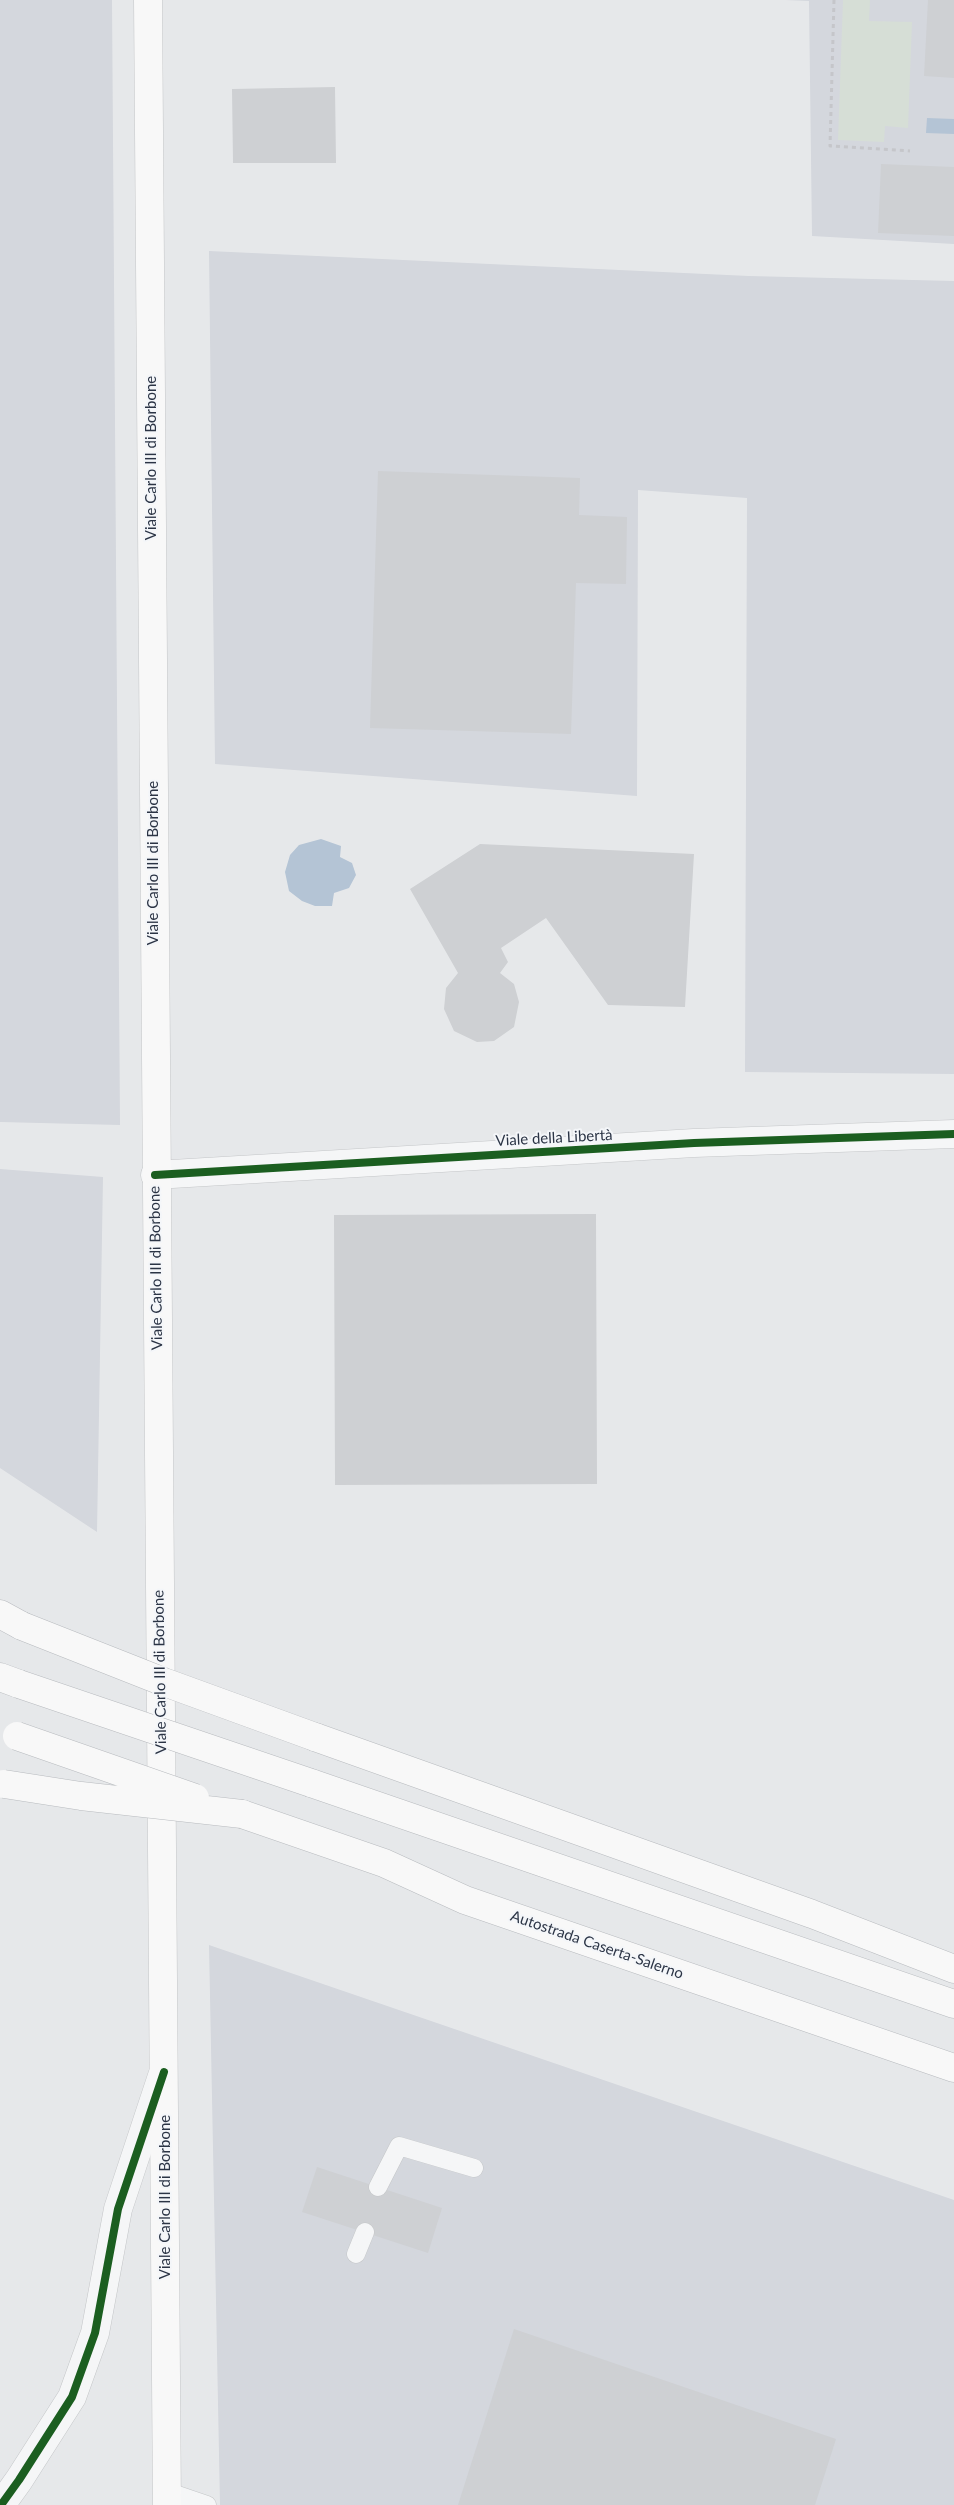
<!DOCTYPE html>
<html>
<head>
<meta charset="utf-8">
<style>
  body { margin:0 }
  canvas { display:block; background:#e6e8ea }
</style>
</head>
<body>
<canvas width="954" height="2505"></canvas>
<script>
const ctx = document.querySelector('canvas').getContext('2d');
ctx.lineJoin = 'round';
function paint(path, color) { ctx.fillStyle = color; ctx.fill(path, 'evenodd'); }
const poly = rows => new Path2D(rows.map(r => 'M' + r).join(''));
function trace(path, color, width, dash) { ctx.strokeStyle = color; ctx.lineWidth = width; ctx.lineCap = dash ? 'butt' : 'round'; ctx.setLineDash(dash || []); ctx.stroke(path); }
function drawText(font, color, halo, rows, align = 'center') {
  ctx.font = font + ' Lato,sans-serif'; ctx.lineWidth = 4; ctx.setLineDash([]); ctx.textBaseline = 'middle'; ctx.strokeStyle = halo; ctx.fillStyle = color; for (const [text, x, y, turn = 0] of rows) {
    ctx.save(); ctx.translate(x, y); ctx.rotate((+turn || 0) * Math.PI / 180); ctx.textAlign = isNaN(turn) ? turn : align; if (halo) ctx.strokeText(text, 0, 0); ctx.fillText(text, 0, 0); ctx.restore();
  }
}
paint(poly([
  [0,0,112,0,120,1125,0,1122],
  [785,0,954,0,954,244,812,236,809,1],
  [209,251,749,276,954,281,954,1074,745,1072,747,498,638,490,637,796,215,764],
  [0,1169,103,1177,97,1532,0,1468],
  [209,1945,954,2200,954,2505,220,2505]
]), '#d4d7dd');
paint(poly([
  [843,0,870,0,869,21,912,22,908,128,885,126,884,142,838,140]
]), '#d6ded6');
paint(poly([
  [927,118,954,119,954,134,926,133],
  [321,839,341,846,340,857,352,863,356,875,349,888,334,893,332,906,315,906,302,901,289,891,285,872,290,855,299,845]
]), '#b4c4d5');
paint(poly([
  [928,0,954,0,954,78,924,76],
  [335,87,336,163,233,163,232,89],
  [881,164,954,167,954,236,878,233],
  [378,471,580,478,579,515,627,517,626,584,576,583,571,734,370,728],
  [480,844,694,854,685,1007,608,1005,546,918,501,948,508,962,500,973,514,984,519,1002,514,1027,494,1041,477,1042,454,1031,444,1009,446,988,458,973,410,889],
  [596,1214,597,1484,335,1485,334,1215],
  [317,2167,442,2208,428,2253,302,2212],
  [514,2329,836,2439,815,2505,458,2505]
]), '#ced0d3');
const service = poly([
  [378,2187,399,2146,474,2168],
  [356,2254,365,2232],
  [166,2491,207,2505]
]);
const minor = poly([
  [155,1175,694,1143,954,1134]
]);
const tertiary = poly([
  [1,2505,19,2480,72,2397,95,2333,118,2209,162,2076]
]);
const secondary = poly([
  [148,0,167,2505]
]);
const motorway = poly([
  [0,1614,22,1626],
  [0,1677,19,1684],
  [315,1737,812,1914,954,1969],
  [311,1783,954,2004],
  [242,1814,384,1863,465,1900,954,2068]
]);
trace(service, '#c4c6c8', 19);
trace(minor, '#c4c6c8', 29);
trace(tertiary, '#c4c6c8', 29);
trace(secondary, '#c4c6c8', 29);
trace(motorway, '#b8bbbf', 29);
trace(poly([
  [834,0,830,146,910,151]
]), '#c5c6ca', 3, [4, 4]);
trace(service, '#f5f6f7', 18);
trace(minor, '#f5f6f7', 28);
trace(tertiary, '#f5f6f7', 28);
trace(secondary, '#f8f8f8', 28);
trace(motorway, '#f8f8f8', 28);
const motorwayBridge = poly([
  [22,1626,164,1682,315,1737],
  [19,1684,311,1783],
  [17,1736,195,1798],
  [4,1784,81,1796,242,1814]
]);
trace(motorwayBridge, '#b8bbbf', 29, []);
trace(motorwayBridge, '#f8f8f8', 28);
trace(poly([
  [155,1175,694,1143,954,1134],
  [1,2505,19,2480,72,2397,95,2333,118,2209,164,2072]
]), '#1b5e20', 8);
drawText('15px', '#2b3445', '#f4f6f9', [
  ["Viale Carlo III di Borbone",151,458,-90],
  ["Viale Carlo III di Borbone",153,863,-90],
  ["Viale della Libertà",554,1138,-3],
  ["Viale Carlo III di Borbone",156,1268,-91],
  ["Viale Carlo III di Borbone",160,1672,-91],
  ["Autostrada Caserta-Salerno",597,1945,19],
  ["Viale Carlo III di Borbone",165,2197,-90]
]);
</script>
</body>
</html>
